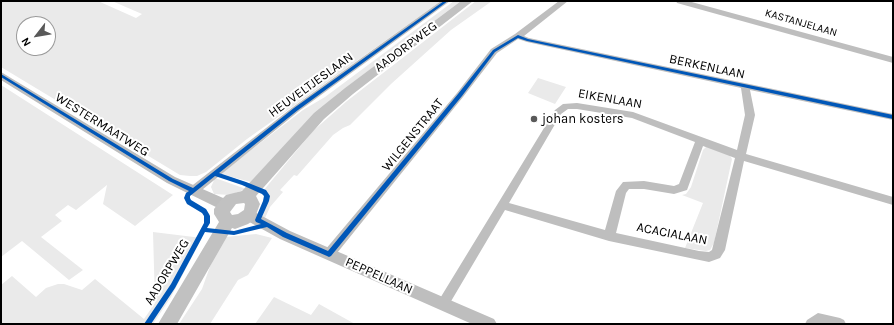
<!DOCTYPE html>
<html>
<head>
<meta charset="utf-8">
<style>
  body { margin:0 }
  #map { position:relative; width:894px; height:325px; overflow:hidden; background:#fff; font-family:Karla,sans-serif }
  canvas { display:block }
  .frame { position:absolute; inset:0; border:2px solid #000; pointer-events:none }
  .north { position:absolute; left:16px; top:16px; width:40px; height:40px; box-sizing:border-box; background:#fff; border:1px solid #999; border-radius:50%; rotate:239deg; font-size:11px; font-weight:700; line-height:16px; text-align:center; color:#000 }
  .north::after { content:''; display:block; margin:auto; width:14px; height:18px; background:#595959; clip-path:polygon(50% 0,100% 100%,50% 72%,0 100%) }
</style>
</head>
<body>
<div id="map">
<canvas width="894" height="325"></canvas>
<div class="frame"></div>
<div class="north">N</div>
</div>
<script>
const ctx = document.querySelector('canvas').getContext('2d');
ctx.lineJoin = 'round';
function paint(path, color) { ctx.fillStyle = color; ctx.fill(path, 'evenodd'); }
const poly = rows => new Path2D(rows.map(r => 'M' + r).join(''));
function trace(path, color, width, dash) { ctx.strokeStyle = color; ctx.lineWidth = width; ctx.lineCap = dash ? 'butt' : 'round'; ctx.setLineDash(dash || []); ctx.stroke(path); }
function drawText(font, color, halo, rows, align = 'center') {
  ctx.font = font + ' Karla,sans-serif'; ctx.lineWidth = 4; ctx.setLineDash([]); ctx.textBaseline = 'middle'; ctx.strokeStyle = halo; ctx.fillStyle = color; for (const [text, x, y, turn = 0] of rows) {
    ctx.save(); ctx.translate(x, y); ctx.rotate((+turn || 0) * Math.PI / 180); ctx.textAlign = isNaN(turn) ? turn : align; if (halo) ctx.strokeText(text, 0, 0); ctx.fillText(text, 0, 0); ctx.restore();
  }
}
paint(poly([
  [1,1,98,1,136,18,142,14,112,1,441,1,247,139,206,172,197,176,190,176,180,175,1,67],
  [24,24,48,24,48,48,24,48],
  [454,1,461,1,340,92,323,107,251,182,220,174,303,110,325,97],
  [476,1,492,1,451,30,391,84,350,125,343,128,333,135,297,176,294,175,280,190,283,192,270,207,265,218,263,217,262,215,266,202,263,191,313,131,347,101],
  [538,78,566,87,555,104,528,93],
  [1,85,173,195,135,226,103,204,107,185,76,210,68,205,55,215,62,221,41,237,83,270,69,280,22,241,1,257],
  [707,146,729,154,732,159,714,243,710,250,706,251,685,248,703,203,682,195,686,194,691,187,703,150],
  [215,178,246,189,230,195,214,194,211,187],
  [153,232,202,238,171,297,153,324,1,324,1,285,12,276,36,297,46,288,58,284,64,284,82,290,95,279,144,319,155,303],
  [256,234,272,238,248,275,238,280,210,324,179,324,202,289,213,258,225,237],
  [274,297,311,315,319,304,355,324,255,324]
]), '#eaeaea');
paint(poly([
  [441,1,450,1,299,111,197,194,193,195,189,194,188,191,189,188,293,107,441,1],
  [559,1,568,1,524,36,529,38,893,114,893,120,750,90,755,115,746,154,893,197,893,205,744,161,725,250,720,258,709,262,609,241,505,210,447,308,443,310,439,308,437,304,439,300,555,110,563,104,577,103,633,112,737,150,745,115,741,88,527,42,518,39,497,53,463,97,333,258,329,259,325,258,323,254,325,250,457,93,491,49,515,34,559,1],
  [568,109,577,109,632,118,695,142,679,184,674,186,644,181,623,182,616,191,605,230,509,203,561,114,568,109],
  [703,146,735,158,712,250,709,252,699,251,616,233,626,193,629,189,644,189,674,194,687,190,703,146],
  [676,1,688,1,893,57,893,63,677,3,676,1],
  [818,313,840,318,844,320,846,324,805,324,807,320,818,313]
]), '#bebebe');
paint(poly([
  [1,72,175,177,230,201,231,205,230,209,225,210,220,209,167,183,1,80,1,72],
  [249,209,290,231,494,319,497,324,472,324,280,239,244,219,242,215,244,211,249,209]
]), '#bebebe');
paint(poly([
  [461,1,473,1,353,94,324,119,256,196,260,204,254,220,248,224,235,229,232,228,177,324,158,324,219,222,214,214,214,209,220,201,226,195,242,191,314,113,345,88,461,1],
  [244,203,245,204,244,210,238,214,232,215,230,212,236,204,244,203]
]), '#c1c1c1');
paint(poly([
  [444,1,448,1,298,110,219,173,246,182,266,190,270,196,269,201,261,219,287,233,328,251,458,94,493,50,518,35,528,39,893,115,893,119,527,41,518,38,495,52,462,96,331,256,329,257,327,256,283,237,267,227,234,235,205,232,175,288,151,324,144,324,171,284,204,223,204,216,202,213,187,204,184,198,186,193,189,191,169,181,1,77,1,74,173,179,193,188,294,108,444,1],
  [215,176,242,185,262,194,264,196,263,201,255,220,256,222,261,224,234,231,207,228,210,223,210,216,209,214,206,209,191,200,190,198,190,196,215,176]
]), '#0057b8');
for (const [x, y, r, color] of [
  [534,119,4,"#595959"]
]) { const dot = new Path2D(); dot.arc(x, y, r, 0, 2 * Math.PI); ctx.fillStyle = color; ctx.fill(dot); trace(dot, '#fff', 1.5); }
drawText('11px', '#000', '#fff', [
  ["KASTANJELAAN",801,23,16]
]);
drawText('13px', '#000', '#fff', [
  ["AADORPWEG",406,47,-37],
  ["BERKENLAAN",707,67,12],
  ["HEUVELTJESLAAN",311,85,-36],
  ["EIKENLAAN",610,99,10],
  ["WESTERMAATWEG",102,125,32],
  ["WILGENSTRAAT",413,135,-51],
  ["ACACIALAAN",672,234,11],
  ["AADORPWEG",167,272,-59],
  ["PEPPELLAAN",379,276,24]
]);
drawText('13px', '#000', '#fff', [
  ["johan kosters",542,119]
], 'left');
</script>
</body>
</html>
